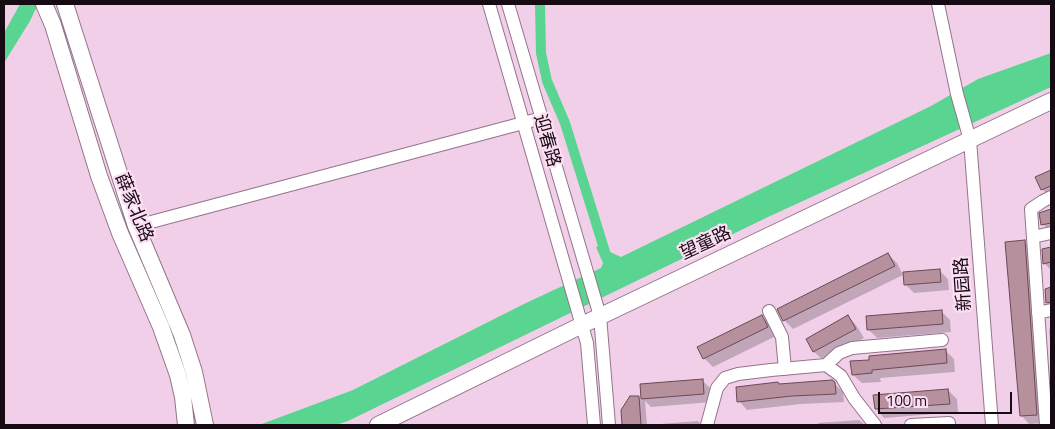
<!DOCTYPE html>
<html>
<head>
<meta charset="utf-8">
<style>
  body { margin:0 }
  #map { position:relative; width:1055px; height:429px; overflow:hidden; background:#f2cfe8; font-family:"Titillium Web",sans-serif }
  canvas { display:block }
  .frame { position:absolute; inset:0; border:5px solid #160a13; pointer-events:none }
  .scale { position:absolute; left:878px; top:392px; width:134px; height:22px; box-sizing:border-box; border:2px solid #160a13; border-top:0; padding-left:6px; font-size:15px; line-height:18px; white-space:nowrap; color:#160a13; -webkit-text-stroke:4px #fbdef2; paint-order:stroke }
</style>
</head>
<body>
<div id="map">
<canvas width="1055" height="429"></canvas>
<div class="frame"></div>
<div class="scale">100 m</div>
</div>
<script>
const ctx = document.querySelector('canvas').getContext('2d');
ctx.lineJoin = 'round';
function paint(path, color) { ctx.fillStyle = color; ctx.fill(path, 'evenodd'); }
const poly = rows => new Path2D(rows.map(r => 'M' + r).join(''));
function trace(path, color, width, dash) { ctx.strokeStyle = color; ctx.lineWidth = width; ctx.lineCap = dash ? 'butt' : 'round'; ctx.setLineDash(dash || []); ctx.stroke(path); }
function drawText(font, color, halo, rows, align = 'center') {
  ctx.font = font + ' "Titillium Web","Noto Sans SC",sans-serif'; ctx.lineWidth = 4.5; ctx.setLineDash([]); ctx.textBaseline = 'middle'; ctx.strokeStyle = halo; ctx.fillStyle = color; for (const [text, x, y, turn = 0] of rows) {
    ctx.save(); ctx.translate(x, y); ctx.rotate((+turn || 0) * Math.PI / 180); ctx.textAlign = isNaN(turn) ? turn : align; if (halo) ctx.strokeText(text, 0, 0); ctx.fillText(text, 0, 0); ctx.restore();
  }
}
paint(poly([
  [20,4,38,4,30,21,4,63,4,33],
  [1051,53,1051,87,768,217,348,421,336,425,259,425,353,390,526,303,601,268,603,263,596,247,606,241,608,251,621,257,931,106,978,79]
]), '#59d491');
paint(poly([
  [1051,171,1051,198,1042,189,1037,177],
  [1051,210,1051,233,1043,224,1044,212],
  [1024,241,1033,250,1045,423,1029,424,1021,415],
  [1051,248,1051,270,1044,263,1043,250],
  [888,254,897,263,903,275,793,329,784,320],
  [939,270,948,279,949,290,914,293,905,284],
  [941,311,950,320,951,332,877,338,868,329],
  [762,316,770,325,776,336,713,367,704,358],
  [848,316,856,325,864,338,823,360,814,352,807,339],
  [1051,328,1051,343,1050,341,1049,329],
  [945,350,954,359,955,372,880,378,881,382,862,383,853,375],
  [702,380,711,389,712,402,651,407,645,401,647,425,623,425,622,411,638,397,642,401,641,385],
  [832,381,843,392,844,402,801,404,747,410,739,401,780,385],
  [948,390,957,399,958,412,884,418,876,409],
  [859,420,865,425,812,425,819,425,818,423],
  [698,421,701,425,648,425]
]), '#0003');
trace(poly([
  [540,4,541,53,547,81,565,123,606,255]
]), '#59d491', 10);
const building = poly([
  [1051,170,1051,186,1041,190,1035,177,1051,170],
  [1051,209,1051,223,1041,225,1039,213,1051,209],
  [1025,240,1037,415,1020,416,1005,242,1025,240],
  [1051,247,1051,262,1043,264,1042,249,1051,247],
  [888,253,895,266,783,321,777,309,888,253],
  [940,269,941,282,904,285,903,272,940,269],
  [1051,287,1051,302,1046,303,1045,289,1051,287],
  [942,310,943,324,867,330,866,316,942,310],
  [762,315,768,327,703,359,697,347,762,315],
  [848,315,856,329,813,352,806,339,848,315],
  [946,349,947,363,872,370,872,373,852,375,850,361,869,360,869,356,946,349],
  [703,379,704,394,641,399,640,384,703,379],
  [832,380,835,382,836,394,792,396,737,402,736,387,778,382,779,384,832,380],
  [948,389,950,404,875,409,873,395,948,389],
  [630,396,639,396,641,425,622,425,621,410,630,396]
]);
paint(building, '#b7909d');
trace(building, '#6b4854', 1);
const minor = poly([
  [489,4,587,343,594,425],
  [508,4,600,316,609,425],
  [938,4,957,94,970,140,992,425],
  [136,226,542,118],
  [1033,237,1051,233],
  [769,311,782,337,785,369],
  [1038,313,1051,310],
  [826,365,839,353,852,348,942,340],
  [707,425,717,388,725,378,738,374,771,370,826,365,841,376,854,398,875,425],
  [911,425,949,423],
  [1046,425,1031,209,1043,201,1051,197]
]);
const major = poly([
  [44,4,53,25,99,176,120,233,161,327,178,375,183,397,186,425],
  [65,4,136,226,182,335,194,372,205,425],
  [378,425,582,325,1051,101]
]);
trace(minor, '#93748a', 14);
trace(major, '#93748a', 18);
trace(minor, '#fff', 12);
trace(major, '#fff', 16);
drawText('18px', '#160a13', '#fbdef2', [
  ["迎春路",546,141,74],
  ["薛家北路",133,208,68],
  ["望童路",706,244,-25],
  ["新园路",964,284,-94]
]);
</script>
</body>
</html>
